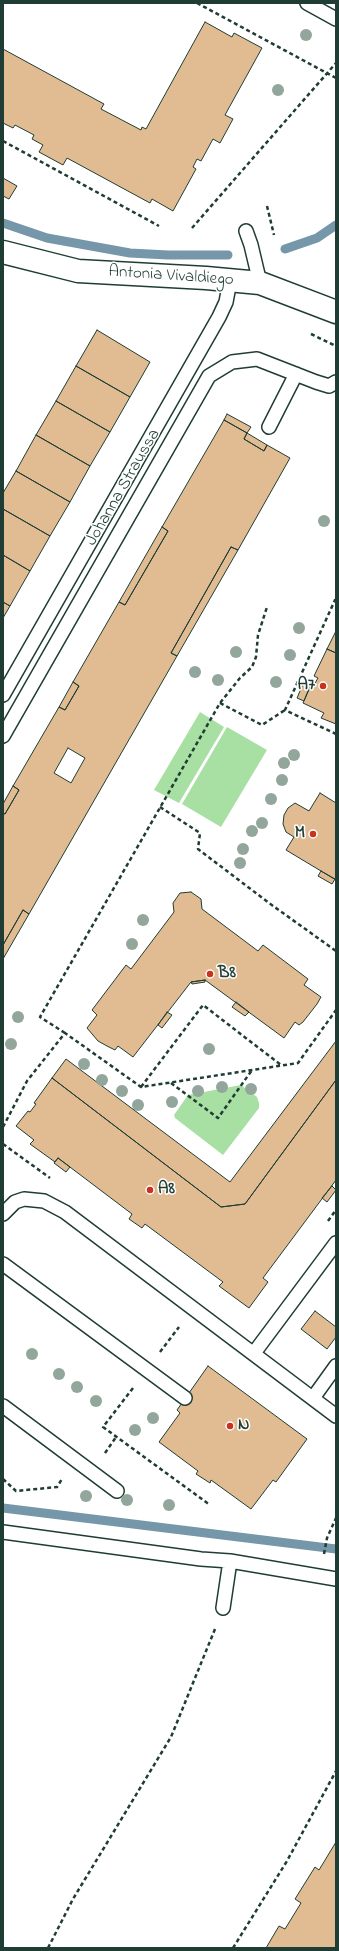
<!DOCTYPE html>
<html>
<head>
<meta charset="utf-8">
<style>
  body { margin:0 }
  #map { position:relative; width:339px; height:1951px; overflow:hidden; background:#fff; font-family:"Indie Flower",sans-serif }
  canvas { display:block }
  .frame { position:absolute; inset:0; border:4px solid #1f3d34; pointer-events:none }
</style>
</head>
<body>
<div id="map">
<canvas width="339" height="1951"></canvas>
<div class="frame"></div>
</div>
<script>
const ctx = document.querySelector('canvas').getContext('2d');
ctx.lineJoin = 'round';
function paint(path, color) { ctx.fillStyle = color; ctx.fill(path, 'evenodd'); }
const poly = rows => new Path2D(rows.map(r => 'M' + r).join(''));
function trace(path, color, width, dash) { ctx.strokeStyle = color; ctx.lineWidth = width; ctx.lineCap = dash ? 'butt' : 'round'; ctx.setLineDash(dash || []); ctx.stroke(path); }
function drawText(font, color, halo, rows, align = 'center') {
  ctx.font = font + ' "Indie Flower",sans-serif'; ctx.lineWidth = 3; ctx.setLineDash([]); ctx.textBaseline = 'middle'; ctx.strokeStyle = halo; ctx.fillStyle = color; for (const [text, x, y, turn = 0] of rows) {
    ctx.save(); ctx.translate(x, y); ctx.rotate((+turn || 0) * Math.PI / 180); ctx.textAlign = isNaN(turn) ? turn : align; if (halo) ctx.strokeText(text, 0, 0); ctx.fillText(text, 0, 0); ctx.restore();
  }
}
paint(poly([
  [200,712,224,727,179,803,154,790],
  [227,727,267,750,221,827,182,804],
  [241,1085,257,1097,259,1103,259,1108,223,1155,175,1118,174,1115,188,1095]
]), '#a8dfa3');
trace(poly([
  [3,223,47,238,130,253,168,255,228,255],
  [285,249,317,238,336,225],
  [3,1508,336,1549]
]), '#7597a9', 9);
const building = poly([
  [205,22,232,37,234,33,262,48,225,115,233,119,220,143,213,139,201,161,197,159,193,167,196,169,173,211,152,199,150,203,67,158,63,165,39,152,43,145,32,139,34,135,15,125,13,128,3,123,3,49,104,104,101,109,141,130,142,127,146,129,205,22],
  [3,178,17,186,9,199,3,196,3,178],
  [97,330,150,362,130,397,76,366,97,330],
  [76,366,130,397,110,432,56,401,76,366],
  [56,401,110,432,90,466,36,435,56,401],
  [227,414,251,427,247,433,224,420,227,414],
  [224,420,247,433,244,439,264,451,267,445,290,458,238,550,231,547,171,653,177,656,29,914,23,910,3,945,3,813,5,814,19,790,13,786,59,707,65,710,79,686,73,682,119,602,125,605,168,531,162,527,224,420],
  [68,748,85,758,71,783,54,773,68,748],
  [247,433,267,445,264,451,244,439,247,433],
  [36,435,90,466,70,502,16,471,36,435],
  [16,471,70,502,50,536,3,509,3,493,16,471],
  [3,509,50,536,30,571,3,555,3,509],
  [162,527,168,531,125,605,119,602,162,527],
  [231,547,238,550,177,656,171,653,231,547],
  [3,555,30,571,10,606,3,602,3,555],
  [3,602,10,606,3,618,3,602],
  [336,631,336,653,327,649,336,631],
  [327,649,336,653,336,724,321,718,324,713,303,703,311,684,314,685,318,678,314,676,327,649],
  [73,682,79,686,65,710,59,707,73,682],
  [303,684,310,687,304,701,297,698,303,684],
  [13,786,19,790,5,814,3,813,3,804,13,786],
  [320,793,336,803,336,880,286,850,294,837,286,832,283,824,284,815,288,808,295,803,309,811,320,793],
  [321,871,335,879,332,884,318,876,321,871],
  [191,892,201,899,202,909,258,951,263,945,308,979,304,985,321,997,317,1004,303,1022,299,1025,295,1022,284,1038,205,980,191,982,133,1057,118,1046,115,1050,107,1046,98,1041,87,1028,97,1015,92,1010,126,965,131,969,174,912,173,903,180,893,191,892],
  [23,910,29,914,3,959,3,945,23,910],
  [205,980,205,982,192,984,191,982,205,980],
  [236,1002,249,1012,245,1016,232,1007,236,1002],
  [167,1012,172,1015,162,1028,158,1025,167,1012],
  [336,1041,336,1080,245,1204,221,1207,52,1078,66,1059,230,1182,336,1041],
  [52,1078,221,1207,245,1204,336,1080,336,1180,263,1278,268,1282,249,1308,219,1286,223,1282,145,1224,142,1228,129,1219,132,1214,58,1158,55,1162,30,1144,34,1140,16,1126,28,1111,30,1112,36,1104,34,1103,52,1078],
  [58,1158,70,1167,66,1172,54,1163,58,1158],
  [332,1186,336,1190,327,1202,322,1198,332,1186],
  [315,1311,336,1327,336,1337,327,1349,301,1329,315,1311],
  [208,1366,307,1439,276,1482,273,1480,251,1509,211,1480,210,1483,196,1474,198,1471,159,1442,180,1413,177,1410,208,1366],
  [336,1842,336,1948,266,1948,279,1926,285,1929,301,1903,295,1899,315,1867,319,1870,336,1842]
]);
paint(building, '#e1bc92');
trace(building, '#1f3d34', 1);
const lane = poly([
  [307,3,336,19],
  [246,231,251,245,260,283],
  [269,427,296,374],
  [3,695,219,317,226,302,230,281],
  [3,736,209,376,232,362,257,359,316,382,329,386,336,382],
  [3,1214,15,1202,24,1199,44,1201,65,1212,336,1416],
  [3,1264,185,1398],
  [254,1353,336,1243],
  [313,1398,336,1366],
  [3,1406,117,1491],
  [3,1532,201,1559,230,1561,336,1579],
  [223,1608,230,1561]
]);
const street = poly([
  [3,252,78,271,206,278,260,283,336,312]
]);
trace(lane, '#1f3d34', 16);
trace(street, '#1f3d34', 25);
trace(poly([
  [197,3,336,78],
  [3,141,159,226],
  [267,206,274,235],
  [192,228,336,63],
  [311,334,336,346],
  [336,601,335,600,285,710,336,734],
  [220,703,262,725,285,710],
  [160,807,200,833,198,849,269,903,336,951],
  [65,1033,40,1017,220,703,240,678,252,667,256,657,258,635,267,607],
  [171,1083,218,1118,252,1070],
  [141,1087,203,1005,281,1065],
  [3,1127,27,1081,65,1033,141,1087,298,1063,336,1010],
  [3,1144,50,1178],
  [328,1221,336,1210],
  [160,1352,179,1327],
  [133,1388,103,1427,210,1505],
  [105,1453,116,1437],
  [3,1479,16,1491,57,1487,62,1479],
  [324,1554,327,1538,336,1518],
  [48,1948,73,1899,171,1737,215,1629],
  [233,1948,287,1861,336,1771]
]), '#1f3d34', 2.5, [4, 3]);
trace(lane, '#fff', 13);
trace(street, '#fff', 22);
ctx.fillStyle = '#93a69b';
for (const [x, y] of [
  [306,35],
  [278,90],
  [324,521],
  [299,628],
  [236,652],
  [290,655],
  [195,672],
  [218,680],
  [276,682],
  [294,755],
  [284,763],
  [282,780],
  [271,799],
  [262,823],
  [252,831],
  [243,849],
  [240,863],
  [143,920],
  [132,944],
  [18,1017],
  [11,1044],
  [209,1049],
  [84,1064],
  [102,1080],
  [222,1087],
  [251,1089],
  [122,1091],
  [198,1091],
  [172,1102],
  [138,1105],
  [32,1354],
  [59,1374],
  [77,1387],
  [96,1401],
  [153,1418],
  [135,1430],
  [86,1496],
  [127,1500],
  [169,1505]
]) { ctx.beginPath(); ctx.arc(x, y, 6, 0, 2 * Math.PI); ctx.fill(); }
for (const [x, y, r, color] of [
  [323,686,4,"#c8321e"],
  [313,834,4,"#c8321e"],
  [210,974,4,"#c8321e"],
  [150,1190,4,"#c8321e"],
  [230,1426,4,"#c8321e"]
]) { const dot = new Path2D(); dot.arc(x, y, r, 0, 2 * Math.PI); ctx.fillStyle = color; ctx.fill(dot); trace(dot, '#fff', 1.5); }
drawText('17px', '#1f3d34', '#fff', [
  ["Antonia Vivaldiego",171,277,4],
  ["Johanna Straussa",124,488,-60]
]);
drawText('bold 17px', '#1f3d34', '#fff', [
  ["A7",315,686,"right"],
  ["M",305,834,"right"],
  ["B8",218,974],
  ["A8",158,1190],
  ["N",238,1426]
], 'left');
</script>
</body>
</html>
